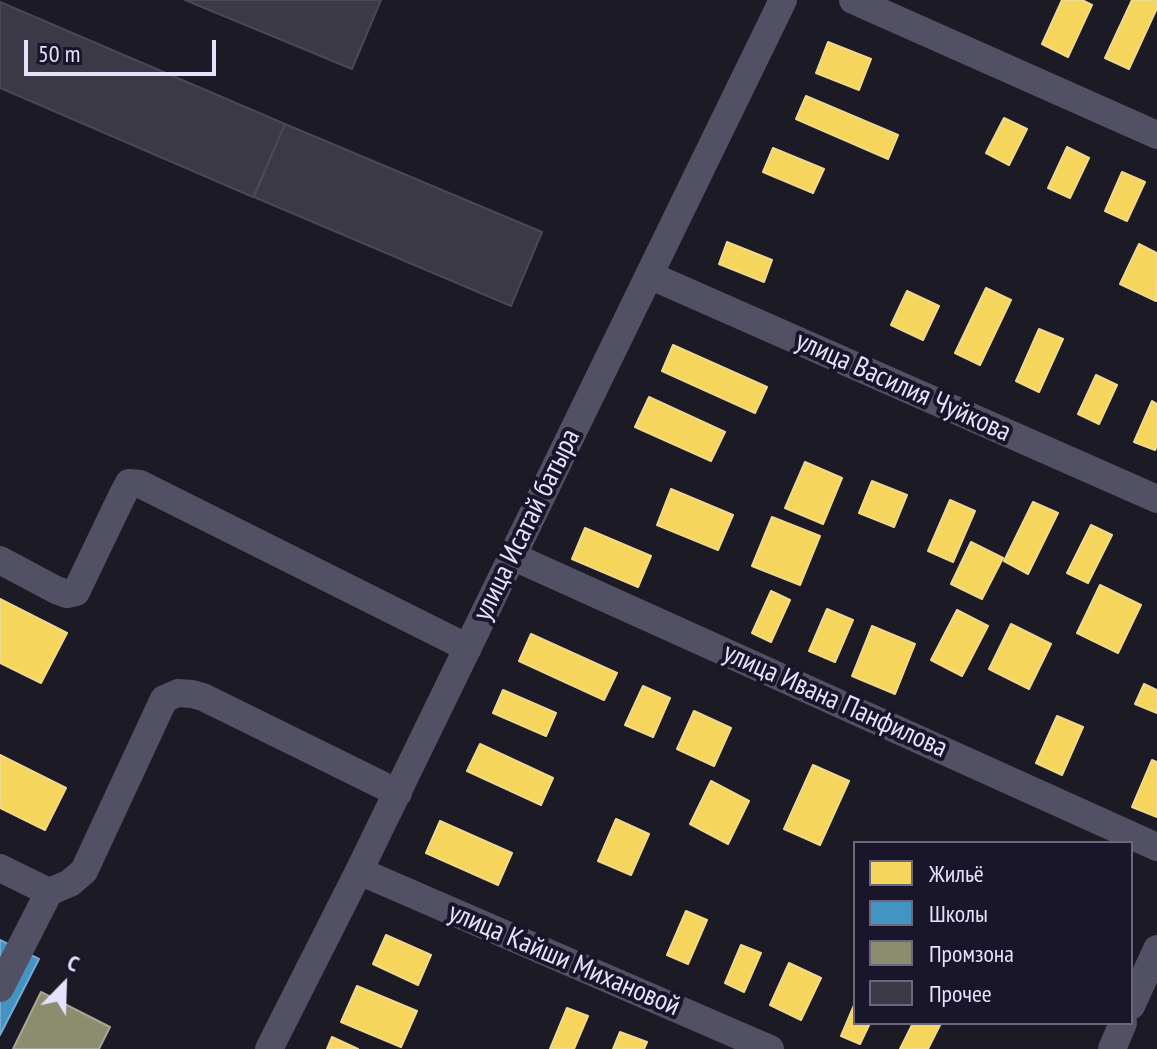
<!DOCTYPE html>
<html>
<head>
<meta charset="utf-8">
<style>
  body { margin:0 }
  #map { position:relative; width:1157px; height:1049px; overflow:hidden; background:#1c1a25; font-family:"PT Sans Narrow",sans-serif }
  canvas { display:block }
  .legend { position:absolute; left:853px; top:841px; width:280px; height:184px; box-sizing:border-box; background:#19152a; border:2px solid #6b677e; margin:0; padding:10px 14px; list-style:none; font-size:24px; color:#e5e2fb }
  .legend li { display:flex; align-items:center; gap:16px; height:40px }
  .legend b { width:40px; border:2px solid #6b677e }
  .north { position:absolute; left:24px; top:945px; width:80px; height:80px; -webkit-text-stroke:6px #19152a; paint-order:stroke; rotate:23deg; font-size:22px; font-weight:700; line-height:32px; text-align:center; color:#e5e2fb }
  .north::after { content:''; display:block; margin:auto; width:28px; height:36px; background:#e5e2fb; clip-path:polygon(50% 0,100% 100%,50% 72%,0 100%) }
  .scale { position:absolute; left:24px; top:40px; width:192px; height:36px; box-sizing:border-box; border:4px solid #e5e2fb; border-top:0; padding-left:10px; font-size:24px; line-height:28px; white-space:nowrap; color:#e5e2fb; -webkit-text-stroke:6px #19152a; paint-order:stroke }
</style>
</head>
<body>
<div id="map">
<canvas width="1157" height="1049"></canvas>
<ul class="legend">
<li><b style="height:22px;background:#f6d55c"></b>Жильё</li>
<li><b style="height:22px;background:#4393c3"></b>Школы</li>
<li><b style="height:22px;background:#8c8c6e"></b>Промзона</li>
<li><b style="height:22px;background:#3c3946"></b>Прочее</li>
</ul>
<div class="north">С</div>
<div class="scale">50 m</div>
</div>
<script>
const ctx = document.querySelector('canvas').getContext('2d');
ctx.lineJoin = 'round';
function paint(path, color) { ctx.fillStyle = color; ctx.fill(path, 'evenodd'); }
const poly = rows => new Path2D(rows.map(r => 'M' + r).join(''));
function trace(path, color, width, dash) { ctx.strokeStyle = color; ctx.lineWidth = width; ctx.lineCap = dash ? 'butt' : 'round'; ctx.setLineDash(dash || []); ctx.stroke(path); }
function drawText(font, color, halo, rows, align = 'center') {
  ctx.font = font + ' "PT Sans Narrow",sans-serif'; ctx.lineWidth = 8; ctx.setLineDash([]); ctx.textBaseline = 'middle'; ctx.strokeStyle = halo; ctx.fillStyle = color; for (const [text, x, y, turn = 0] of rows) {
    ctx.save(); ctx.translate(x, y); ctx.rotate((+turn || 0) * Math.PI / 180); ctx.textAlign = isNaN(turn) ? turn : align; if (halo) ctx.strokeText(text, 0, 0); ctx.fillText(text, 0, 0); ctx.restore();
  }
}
const homes = poly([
  [1062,0,1082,0,1092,5,1068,57,1042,44,1062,0],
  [1132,0,1157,0,1157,8,1129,69,1105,58,1132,0],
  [828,42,871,59,859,90,816,73,828,42],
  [806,96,898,135,888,159,796,119,806,96],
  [1004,118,1027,129,1009,165,986,153,1004,118],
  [1067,147,1089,158,1070,198,1048,188,1067,147],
  [773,148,824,169,813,193,763,172,773,148],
  [1122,172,1145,182,1127,221,1105,211,1122,172],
  [727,242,772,260,764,282,719,264,727,242],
  [1139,244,1157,253,1156,301,1120,284,1139,244],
  [986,288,1011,300,980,365,955,353,986,288],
  [907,291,939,306,923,340,891,325,907,291],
  [1039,329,1063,339,1039,392,1016,381,1039,329],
  [673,345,767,387,755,413,662,371,673,345],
  [1096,375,1117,385,1099,424,1078,414,1096,375],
  [649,397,725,432,711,461,635,427,649,397],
  [1152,401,1157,404,1157,446,1155,450,1134,442,1152,401],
  [805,462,842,478,823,524,785,508,805,462],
  [872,481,907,495,894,527,859,513,872,481],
  [671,489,733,515,718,550,657,525,671,489],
  [950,500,975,511,953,562,928,551,950,500],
  [1033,502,1058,513,1028,574,1004,561,1033,502],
  [772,517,820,536,800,585,752,566,772,517],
  [1091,525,1112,535,1088,583,1067,573,1091,525],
  [585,528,651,556,638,587,572,559,585,528],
  [971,542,1003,558,982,599,951,584,971,542],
  [1100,585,1141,605,1118,653,1077,633,1100,585],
  [771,591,790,600,771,642,752,633,771,591],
  [0,599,67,633,41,683,0,663,0,599],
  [827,609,853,620,835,662,809,651,827,609],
  [957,610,988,626,962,676,931,660,957,610],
  [1011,624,1051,644,1029,689,989,669,1011,624],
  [872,626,915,644,895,694,852,676,872,626],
  [531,634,617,673,604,700,519,661,531,634],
  [1144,684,1157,690,1157,713,1135,704,1144,684],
  [643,686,670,698,653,737,625,725,643,686],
  [503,690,556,713,546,736,493,713,503,690],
  [694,711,731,728,714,766,677,749,694,711],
  [1057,716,1083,727,1062,775,1036,763,1057,716],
  [480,744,553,778,541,805,467,771,480,744],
  [0,755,66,788,45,830,0,808,0,755],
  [1152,760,1157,762,1157,817,1132,807,1152,760],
  [813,765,849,781,820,845,784,829,813,765],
  [711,781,749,801,728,844,690,824,711,781],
  [616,819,649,834,631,875,598,861,616,819],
  [440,821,512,853,498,885,426,853,440,821],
  [686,911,707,920,688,964,667,955,686,911],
  [386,935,431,955,418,985,373,964,386,935],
  [741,945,761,953,744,992,725,983,741,945],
  [789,963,821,978,801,1020,770,1005,789,963],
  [357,986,417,1011,401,1047,341,1022,357,986],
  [855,1003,855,1023,870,1023,860,1044,841,1036,855,1003],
  [567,1008,588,1016,574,1049,550,1049,567,1008],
  [913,1023,941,1023,928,1049,900,1049,913,1023],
  [620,1032,647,1042,644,1049,613,1049,620,1032],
  [332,1037,358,1049,327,1049,332,1037]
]);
paint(homes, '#f6d55c');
trace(homes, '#f1d98c', 2);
const schools = poly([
  [0,940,39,959,0,1035,0,940]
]);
paint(schools, '#4393c3');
trace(schools, '#74abd4', 2);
const industry = poly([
  [41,992,110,1027,99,1049,13,1049,41,992]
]);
paint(industry, '#8c8c6e');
trace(industry, '#a7a698', 2);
const building = poly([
  [185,0,381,0,352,69,185,0],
  [0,2,285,124,253,197,0,88,0,2],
  [285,124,542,232,511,306,254,197,285,124]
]);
paint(building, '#3c3946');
trace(building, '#4a4757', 2);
trace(poly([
  [853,0,1157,135],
  [649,275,1157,499],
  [512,556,1157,847],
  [0,560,56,590,67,594,76,592,123,494,129,483,140,484,468,648],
  [0,868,49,892,0,988],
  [359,871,770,1049],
  [49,892,70,883,84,871,164,699,178,693,192,694,203,697,398,793],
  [1131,1006,1157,949],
  [269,1049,359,871,783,0],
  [1112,1049,1123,1023]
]), '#525064', 28);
drawText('28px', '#e5e2fb', '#19152a', [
  ["улица Василия Чуйкова",903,387,24],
  ["улица Исатай батыра",527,525,-64],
  ["улица Ивана Панфилова",835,701,24],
  ["улица Кайши Михановой",564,960,23]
]);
</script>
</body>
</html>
